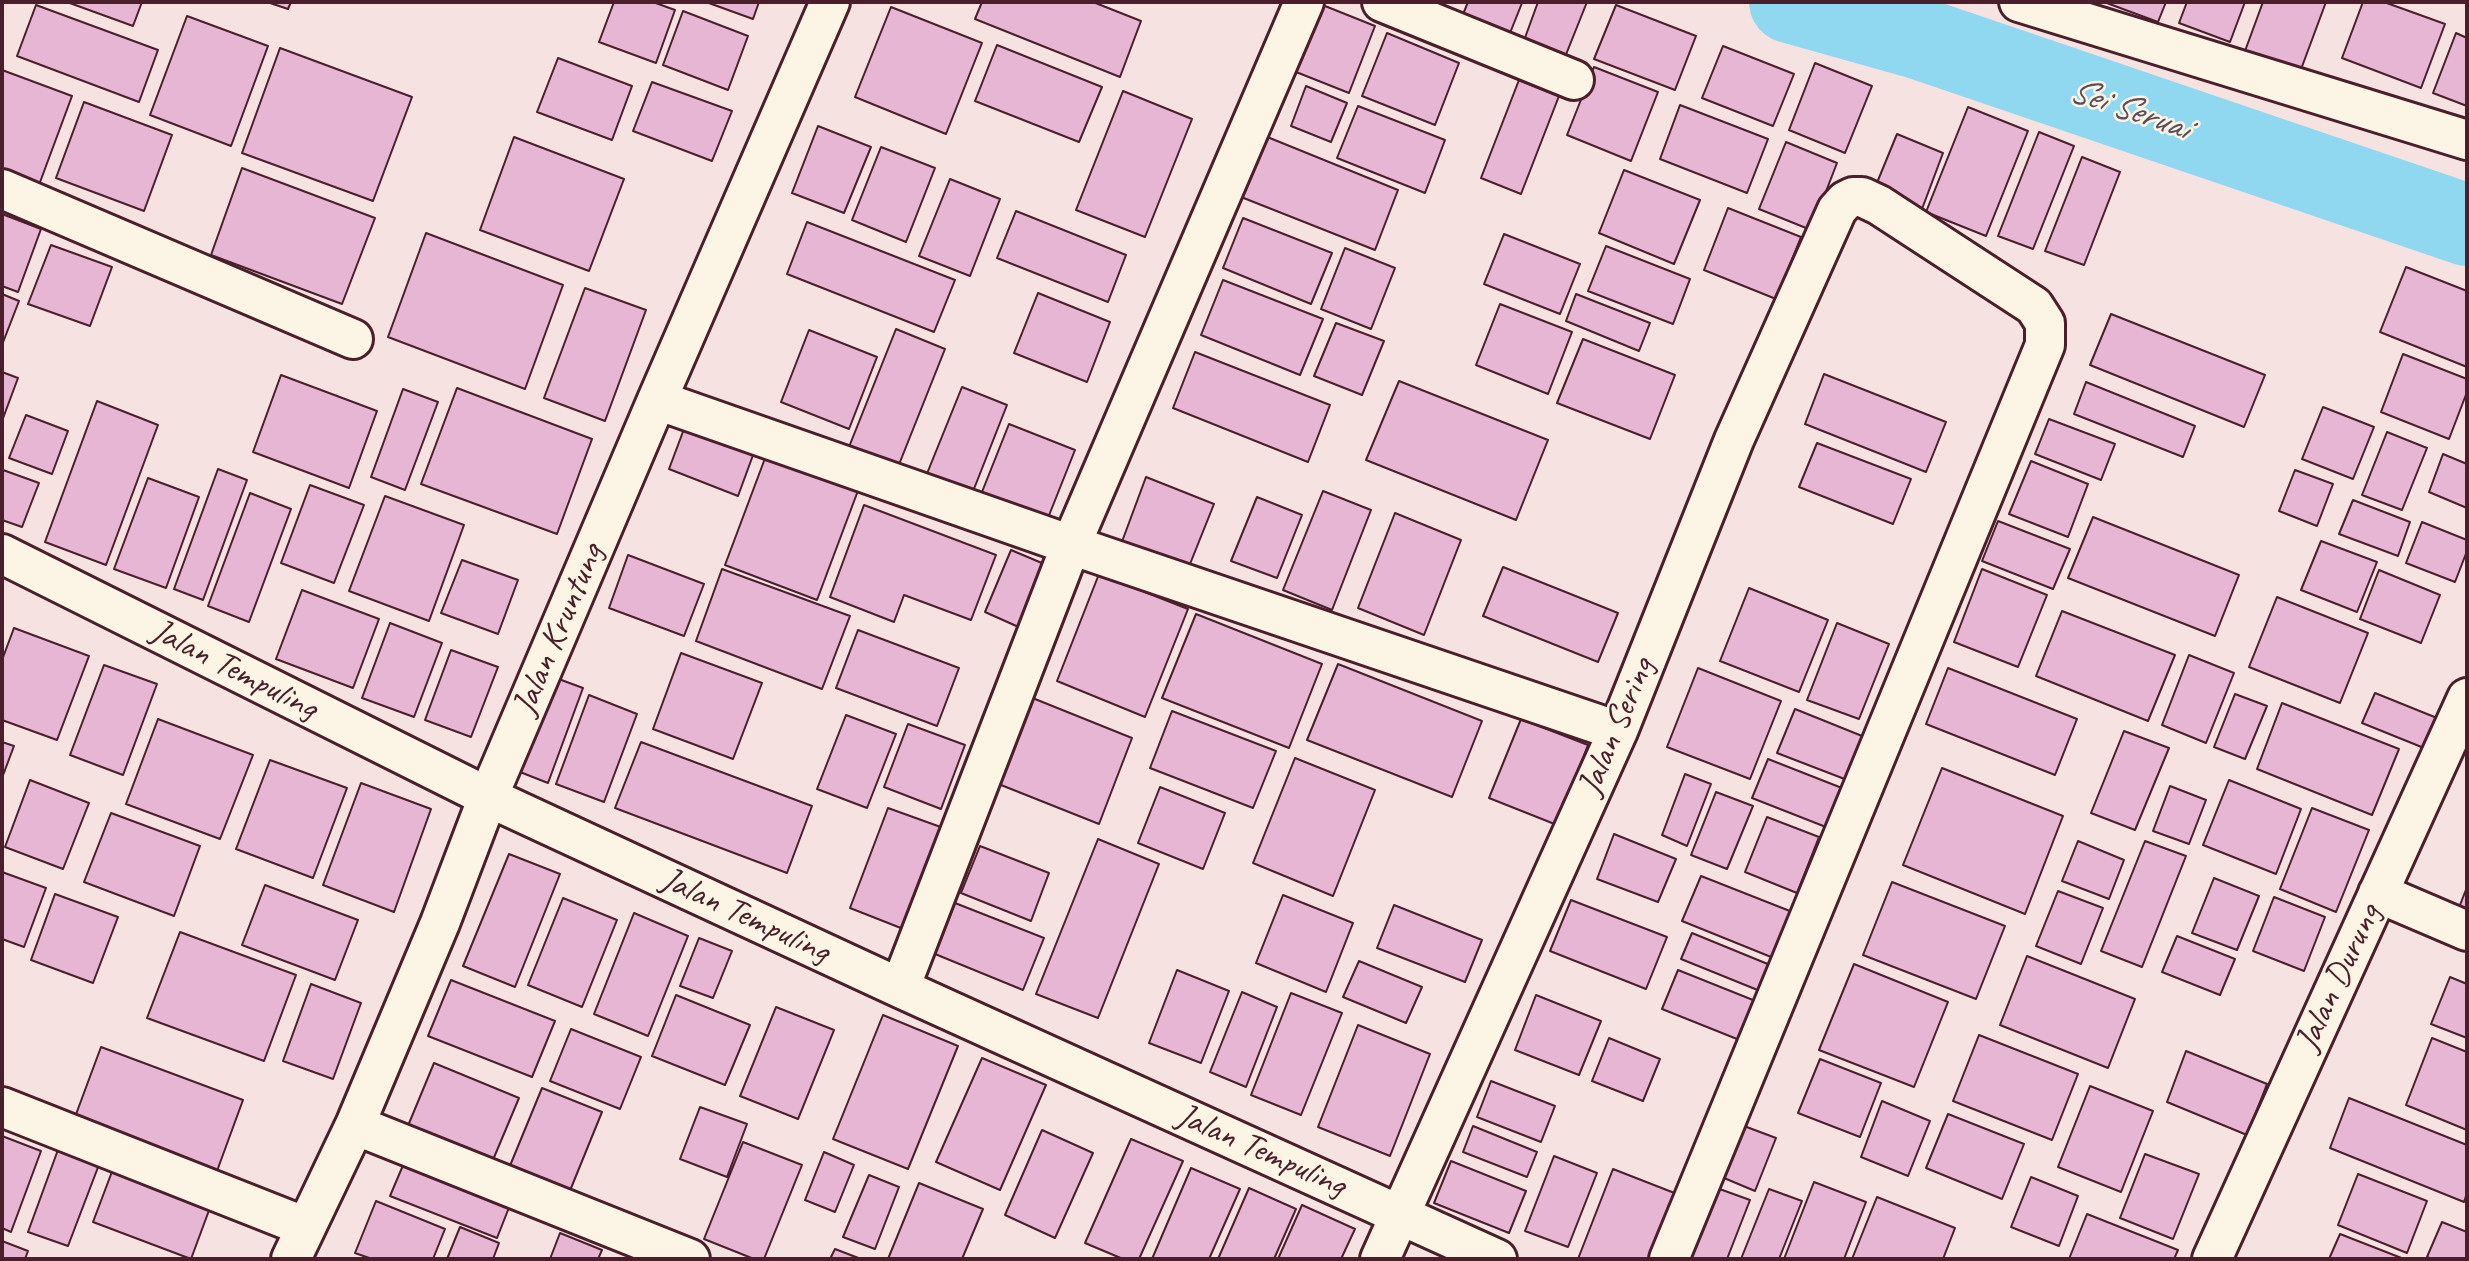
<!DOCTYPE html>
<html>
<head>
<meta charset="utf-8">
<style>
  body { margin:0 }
  #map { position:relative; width:2469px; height:1261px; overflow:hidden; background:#f6e2e0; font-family:Caveat,sans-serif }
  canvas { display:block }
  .frame { position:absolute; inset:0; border:4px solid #4a1f2b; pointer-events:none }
</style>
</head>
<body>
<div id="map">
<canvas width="2469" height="1261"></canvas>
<div class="frame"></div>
</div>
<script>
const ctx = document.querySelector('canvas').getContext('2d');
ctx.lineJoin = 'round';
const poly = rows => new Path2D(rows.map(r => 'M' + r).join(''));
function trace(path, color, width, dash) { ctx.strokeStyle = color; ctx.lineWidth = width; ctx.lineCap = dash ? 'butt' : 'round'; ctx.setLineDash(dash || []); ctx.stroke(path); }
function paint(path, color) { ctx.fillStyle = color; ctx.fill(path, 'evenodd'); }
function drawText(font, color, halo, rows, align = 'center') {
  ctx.font = font + ' Caveat,sans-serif'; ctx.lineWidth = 5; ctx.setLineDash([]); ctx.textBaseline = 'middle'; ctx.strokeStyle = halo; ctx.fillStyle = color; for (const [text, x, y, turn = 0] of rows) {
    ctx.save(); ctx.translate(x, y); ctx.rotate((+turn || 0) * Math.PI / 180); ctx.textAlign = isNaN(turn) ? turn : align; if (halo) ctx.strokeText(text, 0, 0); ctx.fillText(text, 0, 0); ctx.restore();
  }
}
trace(poly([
  [1790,2,1918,38,2467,225]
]), '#8fd8f0', 82);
const building = poly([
  [67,2,142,2,133,26,67,2],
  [267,2,291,2,288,9,267,2],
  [614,2,653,2,675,10,656,63,599,42,614,2],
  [706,2,759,2,753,19,706,2],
  [982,2,1093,2,1141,21,1120,77,975,19,982,2],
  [1315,2,1375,26,1349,93,1281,66,1315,2],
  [1468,2,1522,3,1504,48,1457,29,1468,2],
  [1538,2,1587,2,1563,62,1522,46,1538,2],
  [2104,2,2166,2,2158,22,2104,2],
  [2187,2,2245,2,2230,42,2179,23,2187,2],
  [2263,2,2326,2,2300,72,2245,51,2263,2],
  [2363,2,2384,2,2445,24,2421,88,2342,58,2363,2],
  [36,5,158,50,139,102,17,56,36,5],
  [1616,5,1696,36,1675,90,1594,59,1616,5],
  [891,7,982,43,946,134,855,97,891,7],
  [683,11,748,36,728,90,663,65,683,11],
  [187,16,268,46,231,146,150,115,187,16],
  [1387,33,1459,63,1435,125,1362,96,1387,33],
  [2456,33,2467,38,2467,106,2433,93,2456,33],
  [997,45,1102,87,1079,142,975,101,997,45],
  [1723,46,1794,74,1773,126,1702,98,1723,46],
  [280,48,412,97,373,201,242,153,280,48],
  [558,58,632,86,612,140,537,112,558,58],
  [1815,63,1872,86,1845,153,1789,130,1815,63],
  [1594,67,1658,92,1631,161,1567,135,1594,67],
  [2,70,72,96,36,193,2,180,2,70],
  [1519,80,1559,96,1521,194,1481,178,1519,80],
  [652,82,732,111,712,161,633,131,652,82],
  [1306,86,1347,103,1331,142,1291,126,1306,86],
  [1123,91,1192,119,1145,237,1076,210,1123,91],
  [84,102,172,135,144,211,56,178,84,102],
  [1680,105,1768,139,1747,193,1660,159,1680,105],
  [1358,106,1445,140,1425,193,1337,158,1358,106],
  [1968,107,2028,131,1986,236,1926,212,1968,107],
  [818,126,871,147,844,213,792,193,818,126],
  [1255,132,1398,190,1375,250,1231,193,1255,132],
  [2039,132,2074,146,2033,249,1998,236,2039,132],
  [1897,134,1943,153,1922,209,1874,190,1897,134],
  [514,137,624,179,589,271,480,230,514,137],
  [1786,142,1837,163,1811,230,1759,209,1786,142],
  [881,147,935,168,906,242,852,220,881,147],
  [2082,157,2120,172,2084,265,2045,251,2082,157],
  [242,168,375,218,342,304,211,255,242,168],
  [1624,170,1700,200,1674,264,1599,233,1624,170],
  [950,179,1000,199,970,276,919,256,950,179],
  [1728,208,1801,237,1776,299,1704,270,1728,208],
  [1016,211,1126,255,1108,302,997,258,1016,211],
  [2,214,41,229,18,292,2,286,2,214],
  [1243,218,1332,253,1311,304,1223,268,1243,218],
  [807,222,955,280,934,332,787,274,807,222],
  [426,233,563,285,525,389,388,337,426,233],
  [1504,234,1580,264,1560,314,1484,284,1504,234],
  [51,245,112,267,90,326,28,304,51,245],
  [1606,246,1690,279,1673,324,1588,291,1606,246],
  [1345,248,1395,268,1371,329,1321,309,1345,248],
  [2406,267,2467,291,2467,367,2380,332,2406,267],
  [1223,280,1323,319,1300,375,1201,335,1223,280],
  [585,288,646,310,605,421,544,398,585,288],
  [1038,293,1110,322,1087,382,1014,353,1038,293],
  [2,294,19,301,2,345,2,294],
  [1576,294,1650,323,1639,351,1566,321,1576,294],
  [1500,304,1572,332,1548,394,1476,365,1500,304],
  [2111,314,2265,375,2244,427,2090,365,2111,314],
  [1336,323,1384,341,1362,395,1314,376,1336,323],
  [896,329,945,349,896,472,847,452,896,329],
  [809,330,877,357,849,429,781,402,809,330],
  [1583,339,1675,375,1650,439,1557,403,1583,339],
  [1195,352,1330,405,1308,462,1173,408,1195,352],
  [2403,354,2467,379,2467,392,2449,439,2381,412,2403,354],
  [2,372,18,378,2,421,2,372],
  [1824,374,1946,422,1926,472,1805,424,1824,374],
  [281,375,377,411,349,488,253,452,281,375],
  [1399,381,1548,440,1516,520,1366,460,1399,381],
  [2086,382,2195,426,2183,457,2074,414,2086,382],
  [962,387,1007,405,970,499,924,481,962,387],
  [457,388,592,439,557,534,421,484,457,388],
  [403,389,438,402,405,490,371,477,403,389],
  [97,401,158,425,106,565,45,542,97,401],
  [2323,407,2374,427,2353,479,2302,459,2323,407],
  [26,415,68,431,52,474,9,458,26,415],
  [2049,419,2115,444,2101,480,2035,454,2049,419],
  [687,421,756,447,738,496,669,469,687,421],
  [1009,424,1075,450,1044,528,978,502,1009,424],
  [2387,432,2427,448,2402,510,2362,495,2387,432],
  [1817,443,1911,479,1893,524,1799,487,1817,443],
  [767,453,859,488,817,600,725,565,767,453],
  [2443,454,2467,464,2467,508,2429,492,2443,454],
  [2031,461,2088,484,2068,537,2009,514,2031,461],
  [218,469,247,480,203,600,174,589,218,469],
  [3,470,39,483,22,527,2,520,3,470],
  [2295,470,2333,484,2317,526,2279,511,2295,470],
  [1146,477,1214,504,1186,574,1120,547,1146,477],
  [148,478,199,497,166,588,114,569,148,478],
  [310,485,364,505,334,583,281,563,310,485],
  [1323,491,1371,510,1332,610,1283,590,1323,491],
  [250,493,291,509,249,622,208,606,250,493],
  [385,496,464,525,429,621,349,591,385,496],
  [1257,497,1302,515,1277,578,1231,561,1257,497],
  [2353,500,2410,522,2398,556,2339,534,2353,500],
  [864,505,996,555,971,620,904,595,894,622,830,597,864,505],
  [1395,513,1461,540,1424,635,1358,608,1395,513],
  [2093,517,2239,575,2215,636,2068,578,2093,517],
  [1998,521,2070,549,2053,589,1982,561,1998,521],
  [2422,522,2467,540,2467,551,2455,582,2406,563,2422,522],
  [2321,541,2377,562,2357,612,2301,590,2321,541],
  [1011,550,1049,566,1023,629,985,612,1011,550],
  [628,555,704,584,684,636,609,608,628,555],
  [462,560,518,580,498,634,441,613,462,560],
  [1503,567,1618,613,1598,662,1483,616,1503,567],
  [722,569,850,616,822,689,696,641,722,569],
  [1982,569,2047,595,2018,667,1954,642,1982,569],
  [2379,570,2440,595,2421,643,2360,619,2379,570],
  [1099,574,1188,609,1145,717,1057,681,1099,574],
  [1749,588,1828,620,1799,692,1720,661,1749,588],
  [302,590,379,619,353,688,276,659,302,590],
  [2277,597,2368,633,2340,703,2249,667,2277,597],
  [2062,611,2175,655,2148,721,2036,676,2062,611],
  [1196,614,1322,664,1289,748,1162,698,1196,614],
  [390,623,442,643,414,717,362,698,390,623],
  [1837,623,1889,644,1859,719,1807,700,1837,623],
  [14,628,89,656,57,740,2,720,2,660,14,628],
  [858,630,959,668,937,726,836,688,858,630],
  [451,650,498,667,471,737,425,720,451,650],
  [681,653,762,683,733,759,653,729,681,653],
  [2189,655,2234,673,2206,743,2162,725,2189,655],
  [1338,664,1482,721,1452,797,1307,740,1338,664],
  [104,665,157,684,123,775,70,755,104,665],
  [1698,668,1781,701,1750,779,1667,747,1698,668],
  [1948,668,2077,719,2055,775,1926,724,1948,668],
  [556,678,583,688,548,783,520,772,556,678],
  [2375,693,2437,718,2424,748,2362,723,2375,693],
  [2235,694,2267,706,2245,759,2214,747,2235,694],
  [589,695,637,714,604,802,556,784,589,695],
  [1030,697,1132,738,1099,824,996,783,1030,697],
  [2282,703,2399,749,2372,815,2257,769,2282,703],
  [1795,709,1872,740,1855,783,1777,753,1795,709],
  [1172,711,1276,751,1253,808,1150,768,1172,711],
  [846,715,896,734,867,808,817,789,846,715],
  [158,719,253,755,220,839,126,804,158,719],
  [1521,719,1588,745,1557,825,1489,798,1521,719],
  [908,724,965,745,941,809,884,787,908,724],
  [2124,731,2169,748,2135,830,2091,813,2124,731],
  [2,742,14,746,2,778,2,742],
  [641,742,812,806,787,873,615,808,641,742],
  [1295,758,1375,790,1333,896,1253,863,1295,758],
  [1768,759,1847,790,1831,829,1752,798,1768,759],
  [270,760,347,788,313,878,236,849,270,760],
  [1942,768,2063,816,2025,914,1903,865,1942,768],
  [1685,774,1711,784,1687,846,1662,835,1685,774],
  [30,780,89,803,63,869,5,847,30,780],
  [2229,780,2301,809,2276,874,2203,845,2229,780],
  [361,783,431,809,394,912,323,885,361,783],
  [2170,786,2206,800,2189,844,2153,831,2170,786],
  [1160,787,1225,813,1203,869,1138,843,1160,787],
  [1716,792,1753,806,1727,869,1691,855,1716,792],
  [888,808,949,830,911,932,850,908,888,808],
  [2312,808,2369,830,2336,912,2280,889,2312,808],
  [111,813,200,846,174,916,84,882,111,813],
  [1767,817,1819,837,1797,893,1745,872,1767,817],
  [1614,834,1676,859,1658,902,1597,879,1614,834],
  [1098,839,1159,864,1098,1018,1036,994,1098,839],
  [2078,841,2124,860,2109,899,2062,881,2078,841],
  [2145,841,2186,856,2142,967,2101,951,2145,841],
  [980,846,1049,873,1031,921,961,893,980,846],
  [509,854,560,874,515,987,463,966,509,854],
  [2,872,46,888,24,947,2,939,2,872],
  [1701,876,1800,915,1781,961,1682,921,1701,876],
  [2214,878,2259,896,2237,950,2192,933,2214,878],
  [1892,882,2005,926,1976,999,1863,955,1892,882],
  [265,885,358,920,335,980,242,945,265,885],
  [2467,887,2467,923,2455,918,2467,887],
  [2058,891,2103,908,2081,964,2036,946,2058,891],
  [55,894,118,917,93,983,31,960,55,894],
  [1283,895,1353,923,1326,992,1256,963,1283,895],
  [2274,897,2325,917,2304,971,2253,951,2274,897],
  [563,898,617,920,582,1007,528,985,563,898],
  [1571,900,1667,937,1646,989,1550,951,1571,900],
  [955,903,1044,938,1023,990,935,954,955,903],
  [1394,905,1482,940,1465,982,1377,948,1394,905],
  [634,913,688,936,648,1036,594,1014,634,913],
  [180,932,296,975,264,1061,147,1018,180,932],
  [1692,933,1775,967,1765,993,1681,959,1692,933],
  [2177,936,2235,959,2220,995,2162,972,2177,936],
  [699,938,732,951,713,998,680,986,699,938],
  [2027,956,2135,999,2108,1068,2000,1025,2027,956],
  [1359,961,1422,987,1406,1023,1343,997,1359,961],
  [1854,964,1948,1002,1914,1087,1819,1050,1854,964],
  [1177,970,1229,991,1201,1063,1149,1043,1177,970],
  [1678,970,1763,1004,1747,1043,1662,1009,1678,970],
  [2450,977,2467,984,2467,1038,2431,1024,2450,977],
  [451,980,555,1021,532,1077,428,1036,451,980],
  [311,984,361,1003,333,1079,283,1061,311,984],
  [1242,992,1277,1007,1246,1087,1210,1072,1242,992],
  [1291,993,1342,1013,1301,1115,1251,1095,1291,993],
  [676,995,750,1025,725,1085,652,1056,676,995],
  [1536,995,1601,1021,1579,1075,1515,1050,1536,995],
  [776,1007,834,1030,798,1119,740,1096,776,1007],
  [883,1015,958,1046,908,1169,833,1139,883,1015],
  [1358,1025,1430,1054,1390,1156,1318,1127,1358,1025],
  [571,1029,641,1057,620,1109,550,1081,571,1029],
  [1979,1035,2078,1074,2052,1140,1953,1101,1979,1035],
  [1609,1038,1660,1059,1643,1101,1592,1081,1609,1038],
  [2432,1038,2467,1052,2467,1130,2406,1105,2432,1038],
  [101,1047,243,1100,217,1171,75,1117,101,1047],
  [2186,1051,2267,1084,2247,1135,2167,1102,2186,1051],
  [982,1058,1046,1085,1000,1190,936,1162,982,1058],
  [1820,1059,1881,1083,1860,1137,1798,1113,1820,1059],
  [434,1063,519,1098,490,1167,405,1133,434,1063],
  [1491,1081,1555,1106,1541,1142,1477,1117,1491,1081],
  [2090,1086,2153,1111,2121,1192,2058,1167,2090,1086],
  [542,1088,602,1112,567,1198,507,1173,542,1088],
  [2349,1098,2467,1145,2467,1193,2464,1202,2330,1148,2349,1098],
  [1882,1101,1930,1121,1908,1176,1861,1157,1882,1101],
  [700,1107,747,1124,727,1177,680,1159,700,1107],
  [1948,1114,2024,1144,2002,1199,1926,1168,1948,1114],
  [1473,1126,1537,1152,1527,1177,1463,1152,1473,1126],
  [1744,1126,1776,1138,1755,1191,1724,1178,1744,1126],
  [1042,1130,1093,1153,1055,1238,1005,1215,1042,1130],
  [2,1136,41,1151,11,1232,2,1228,2,1136],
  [1131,1139,1183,1161,1139,1259,1123,1259,1085,1243,1131,1139],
  [743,1142,802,1165,764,1259,754,1259,704,1239,743,1142],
  [59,1147,100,1162,68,1246,28,1232,59,1147],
  [824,1152,854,1165,835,1212,805,1200,824,1152],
  [2145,1154,2199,1174,2173,1239,2120,1218,2145,1154],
  [1554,1156,1597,1173,1568,1247,1525,1231,1554,1156],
  [1451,1161,1526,1191,1509,1233,1434,1203,1451,1161],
  [404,1163,510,1205,497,1238,390,1196,404,1163],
  [1191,1168,1240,1189,1209,1259,1152,1259,1191,1168],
  [113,1169,211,1205,191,1259,93,1222,113,1169],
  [1613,1169,1677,1194,1652,1259,1578,1259,1613,1169],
  [2358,1174,2427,1201,2407,1253,2338,1225,2358,1174],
  [869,1175,899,1187,875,1249,843,1237,869,1175],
  [2031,1177,2078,1196,2059,1246,2011,1227,2031,1177],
  [1814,1182,1866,1202,1844,1259,1784,1259,1814,1182],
  [919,1183,983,1209,962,1259,888,1259,919,1183],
  [1714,1187,1750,1200,1727,1259,1686,1259,1714,1187],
  [1249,1188,1296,1209,1274,1259,1218,1259,1249,1188],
  [1769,1189,1802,1201,1779,1259,1741,1259,1769,1189],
  [1877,1197,1955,1228,1943,1259,1852,1259,1877,1197],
  [376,1201,445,1229,433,1259,372,1259,355,1253,376,1201],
  [1302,1205,1355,1229,1341,1259,1278,1259,1302,1205],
  [2087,1214,2178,1250,2174,1259,2069,1259,2087,1214],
  [2442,1222,2467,1232,2467,1259,2432,1259,2427,1257,2442,1222],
  [460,1227,499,1243,493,1259,447,1259,460,1227],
  [560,1233,602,1250,598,1259,550,1259,560,1233],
  [2340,1234,2404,1259,2329,1259,2340,1234],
  [2,1241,28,1251,25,1259,2,1259,2,1241],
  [835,1249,861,1259,830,1259,835,1249]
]);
paint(building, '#e8b6d5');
trace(building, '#4a1f2b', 2);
const minor = poly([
  [1382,2,1574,80],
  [2019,2,2467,140],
  [2,189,353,339],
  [657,400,1071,545,1618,731],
  [2,554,488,797,900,988,1497,1259],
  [2378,893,2467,931],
  [900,988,1071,545,1304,2],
  [2,1107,306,1227],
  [355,1125,690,1259],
  [291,1259,355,1125,440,923,488,797,657,400,830,2],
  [1380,1259,1618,731,1734,440,1837,210,1845,201,1853,197,1862,197,1879,205,2034,306,2045,323,2045,345,1669,1259],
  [2212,1259,2467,698]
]);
trace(minor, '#4a1f2b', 44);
trace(minor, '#fcf5e5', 38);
drawText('35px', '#4a1f2b', '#fcf5e5', [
  ["Jalan Kruntung",559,630,-67],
  ["Jalan Tempuling",234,670,27],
  ["Jalan Sering",1617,727,-67],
  ["Jalan Tempuling",745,916,25],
  ["Jalan Durung",2339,978,-65],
  ["Jalan Tempuling",1261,1151,24]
]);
drawText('italic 37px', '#5b4d5c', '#fcf5e5', [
  ["Sei Seruai",2129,110,19]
]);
</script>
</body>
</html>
